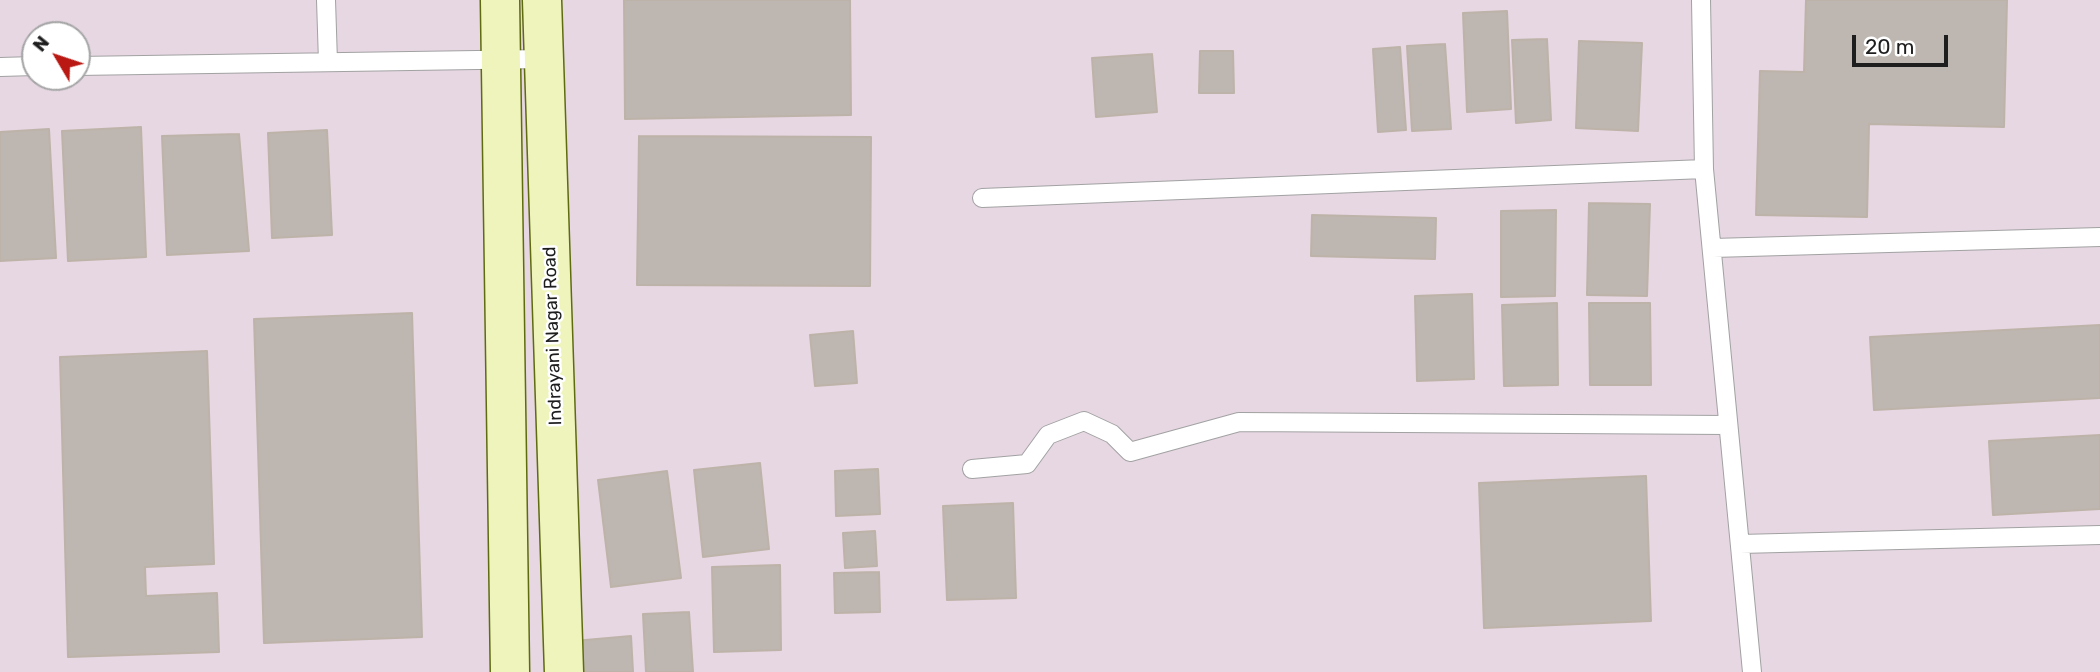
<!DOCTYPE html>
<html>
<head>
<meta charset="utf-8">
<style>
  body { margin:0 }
  #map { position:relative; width:2100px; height:672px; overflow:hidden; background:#eeebe5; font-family:Rubik,sans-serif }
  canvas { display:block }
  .north { position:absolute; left:21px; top:21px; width:70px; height:70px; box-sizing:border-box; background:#fff; border:2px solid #a5a5a5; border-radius:50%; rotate:309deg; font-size:19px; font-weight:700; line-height:28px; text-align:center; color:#1e1e1e }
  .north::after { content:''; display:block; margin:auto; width:24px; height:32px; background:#ba1812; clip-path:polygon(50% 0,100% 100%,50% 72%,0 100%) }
  .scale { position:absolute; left:1852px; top:35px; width:96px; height:32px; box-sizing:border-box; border:4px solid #1e1e1e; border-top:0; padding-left:9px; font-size:21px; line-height:24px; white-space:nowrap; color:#1e1e1e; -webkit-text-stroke:5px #fff; paint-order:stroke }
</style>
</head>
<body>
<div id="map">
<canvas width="2100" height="672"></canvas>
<div class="north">N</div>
<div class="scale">20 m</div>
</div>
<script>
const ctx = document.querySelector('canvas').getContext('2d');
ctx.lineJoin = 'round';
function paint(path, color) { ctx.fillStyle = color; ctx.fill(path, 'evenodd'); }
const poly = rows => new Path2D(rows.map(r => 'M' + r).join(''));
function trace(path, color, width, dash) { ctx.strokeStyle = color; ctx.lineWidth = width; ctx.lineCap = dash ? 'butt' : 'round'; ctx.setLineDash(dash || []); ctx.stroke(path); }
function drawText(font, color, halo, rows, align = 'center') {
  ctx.font = font + ' Rubik,sans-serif'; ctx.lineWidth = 5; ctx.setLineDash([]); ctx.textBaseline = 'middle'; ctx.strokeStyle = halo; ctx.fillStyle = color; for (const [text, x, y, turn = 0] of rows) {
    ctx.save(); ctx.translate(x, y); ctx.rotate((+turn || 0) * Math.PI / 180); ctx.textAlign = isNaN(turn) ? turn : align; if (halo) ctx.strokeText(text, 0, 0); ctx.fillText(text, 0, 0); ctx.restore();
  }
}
paint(poly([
  [0,0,2100,0,2100,672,0,672],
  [35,35,77,35,77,77,35,77]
]), '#e6d7e3');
const building = poly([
  [624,0,850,0,851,115,625,119,624,0],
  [1806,0,2007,0,2004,127,1869,124,1867,217,1756,215,1760,71,1804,72,1806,0],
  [1507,11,1511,109,1467,112,1463,13,1507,11],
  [1547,39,1551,120,1516,123,1512,40,1547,39],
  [1579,41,1642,43,1638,131,1576,128,1579,41],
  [1445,44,1451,129,1412,131,1407,46,1445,44],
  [1400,47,1406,130,1378,132,1373,49,1400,47],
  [1200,51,1233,51,1234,93,1199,93,1200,51],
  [1152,54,1157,112,1096,117,1092,58,1152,54],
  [141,127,146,257,68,261,62,131,141,127],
  [49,129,56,258,0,261,0,132,49,129],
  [327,130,332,235,272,238,268,133,327,130],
  [239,134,249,251,167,255,162,136,239,134],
  [639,136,871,137,870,286,637,285,639,136],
  [1589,203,1650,204,1647,296,1587,295,1589,203],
  [1556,210,1555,296,1501,297,1501,211,1556,210],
  [1312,215,1436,218,1435,259,1311,256,1312,215],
  [1472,294,1474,379,1417,381,1415,296,1472,294],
  [1557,303,1558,385,1504,386,1502,305,1557,303],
  [1589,303,1650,303,1651,385,1590,385,1589,303],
  [412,313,422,637,264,643,254,319,412,313],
  [2100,325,2100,398,1874,410,1870,337,2100,325],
  [853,331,857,383,815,386,810,335,853,331],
  [207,351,214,564,145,567,146,596,217,593,219,652,68,657,60,357,207,351],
  [2100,435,2100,509,1993,515,1989,441,2100,435],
  [760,463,769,549,703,557,694,470,760,463],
  [878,469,880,514,836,516,835,471,878,469],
  [667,471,681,578,611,587,598,480,667,471],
  [1646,476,1651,621,1484,628,1479,483,1646,476],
  [1013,503,1016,598,947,600,943,506,1013,503],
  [875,531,877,566,845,568,843,533,875,531],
  [780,565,781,650,714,652,712,567,780,565],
  [879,572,880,612,835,613,834,573,879,572],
  [689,612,693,672,646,672,643,614,689,612],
  [631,636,633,672,577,672,574,641,631,636]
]);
paint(building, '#beb7b1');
trace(building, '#beb3a8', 2);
const service = poly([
  [326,0,328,62],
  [1701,0,1704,169,1752,672],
  [77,66,544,59],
  [0,67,35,66],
  [982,198,1704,169],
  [1713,248,2100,237],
  [972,469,1027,464,1048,435,1084,421,1112,434,1130,452,1239,422,1728,425],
  [1740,544,2100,535]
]);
const secondary = poly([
  [500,0,510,672],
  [542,0,564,672]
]);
trace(service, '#a2a2a2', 20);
trace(secondary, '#5e6b0e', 41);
trace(service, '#fff', 18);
trace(secondary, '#eff4bd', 38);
drawText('18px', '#1e1e1e', '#fff', [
  ["Indrayani Nagar Road",553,336,-92]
]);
</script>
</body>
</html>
